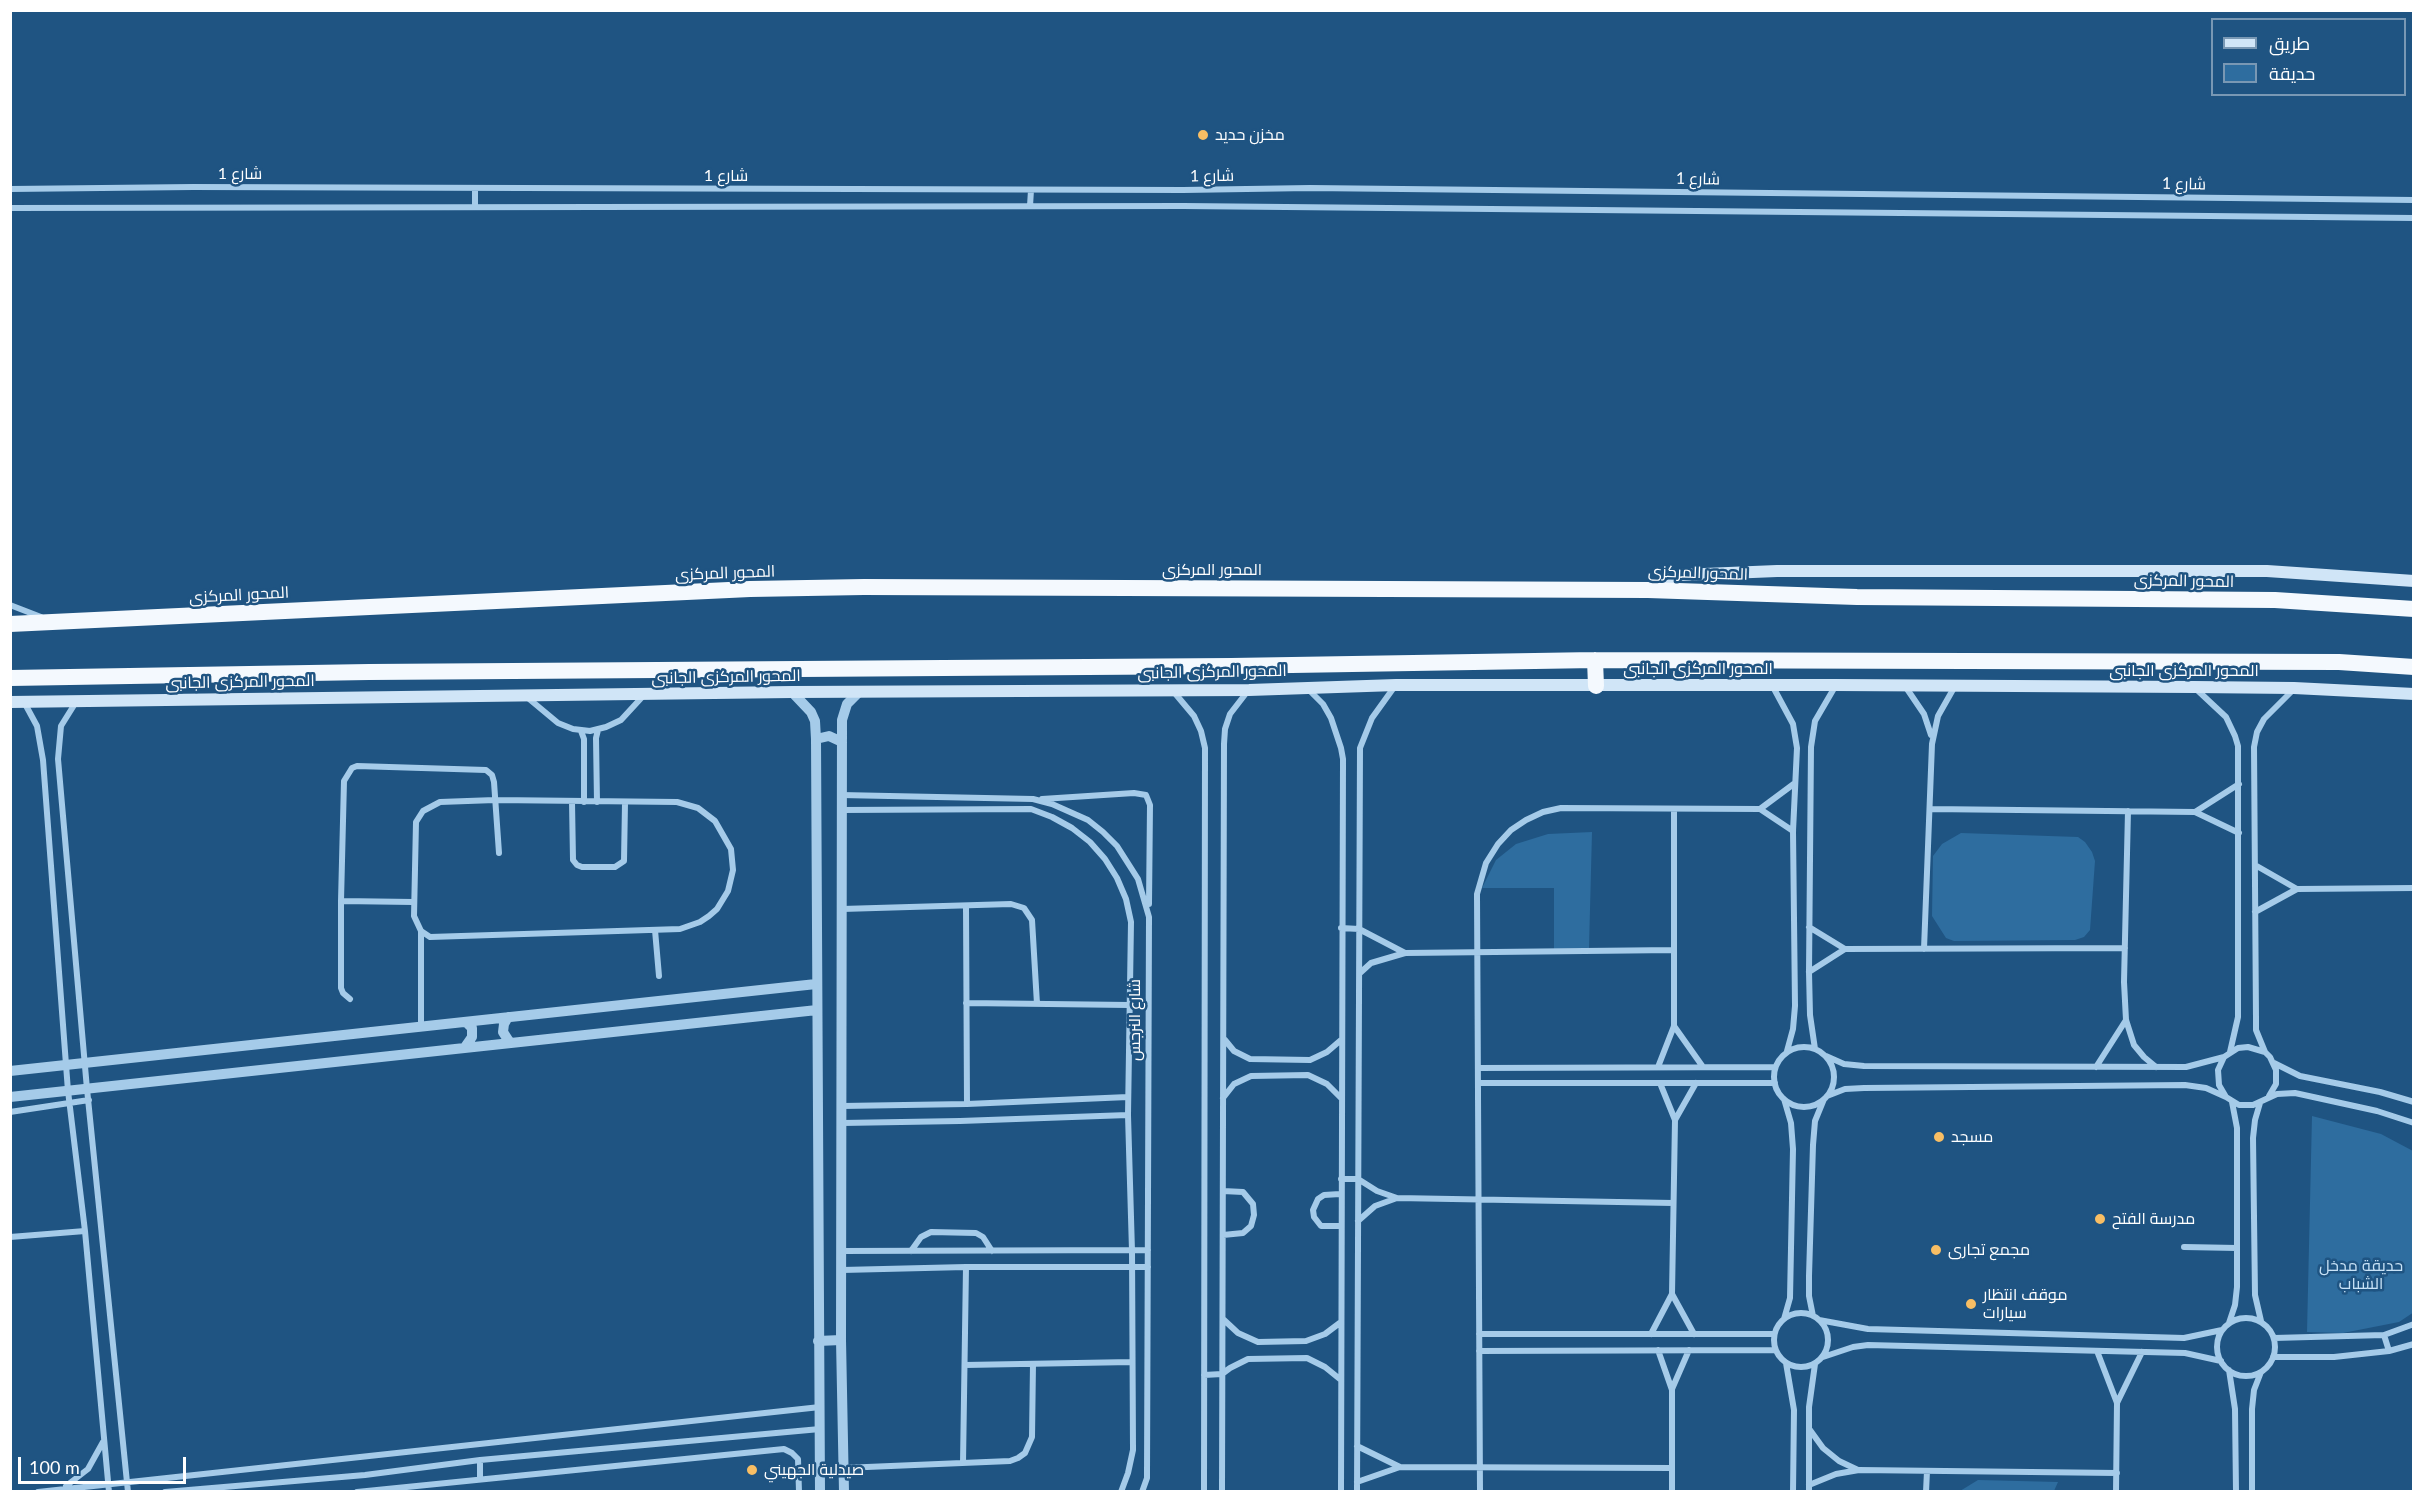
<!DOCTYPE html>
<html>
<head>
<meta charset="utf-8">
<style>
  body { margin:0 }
  #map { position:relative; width:2424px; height:1502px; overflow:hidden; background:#1f5482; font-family:Lato,Cairo,sans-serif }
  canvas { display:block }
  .frame { position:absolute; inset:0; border:12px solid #fff; pointer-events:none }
  .legend { position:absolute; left:2211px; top:18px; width:195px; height:78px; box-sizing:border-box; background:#1f5482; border:2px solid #7998b4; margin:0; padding:8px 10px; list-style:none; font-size:18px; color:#fff }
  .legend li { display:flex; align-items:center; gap:12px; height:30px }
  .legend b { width:30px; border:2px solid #7998b4 }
  .scale { position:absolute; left:18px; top:1457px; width:168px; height:27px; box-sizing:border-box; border:3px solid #fff; border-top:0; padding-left:8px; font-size:18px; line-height:21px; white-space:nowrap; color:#fff; -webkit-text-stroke:4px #1f5482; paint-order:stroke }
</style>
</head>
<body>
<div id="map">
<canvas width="2424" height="1502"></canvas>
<div class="frame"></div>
<ul class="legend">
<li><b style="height:8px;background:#d0e5f7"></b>طريق</li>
<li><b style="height:16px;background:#2e6d9f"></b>حديقة</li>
</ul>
<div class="scale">100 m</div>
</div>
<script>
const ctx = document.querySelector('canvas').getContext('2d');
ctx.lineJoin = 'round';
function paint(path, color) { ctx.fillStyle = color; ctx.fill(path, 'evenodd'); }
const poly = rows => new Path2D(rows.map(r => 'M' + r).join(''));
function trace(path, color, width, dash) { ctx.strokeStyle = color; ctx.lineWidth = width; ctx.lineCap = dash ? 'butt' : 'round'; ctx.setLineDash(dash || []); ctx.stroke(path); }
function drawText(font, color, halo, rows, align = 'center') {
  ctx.font = font + ' Lato,Cairo,sans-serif'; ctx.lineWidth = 5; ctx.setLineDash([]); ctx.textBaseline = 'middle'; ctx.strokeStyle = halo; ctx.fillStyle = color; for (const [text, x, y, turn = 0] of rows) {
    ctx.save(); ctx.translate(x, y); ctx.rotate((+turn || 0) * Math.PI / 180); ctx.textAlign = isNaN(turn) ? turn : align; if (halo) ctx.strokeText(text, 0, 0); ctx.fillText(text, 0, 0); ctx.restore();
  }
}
paint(poly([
  [1592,832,1589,948,1554,949,1554,888,1482,888,1496,860,1516,844,1548,834],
  [1961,833,2078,837,2085,842,2092,852,2095,861,2090,930,2084,937,2075,940,1954,941,1946,938,1932,916,1933,856,1942,844],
  [2312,1116,2381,1134,2413,1151,2414,1312,2399,1322,2343,1333,2307,1332],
  [1978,1480,2058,1482,2054,1491,1960,1491]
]), '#2e6d9f');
trace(poly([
  [10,189,193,187,1183,190,1310,188,2414,200],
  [1030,206,1031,190],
  [475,207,475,189],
  [10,208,1183,206,2414,218],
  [10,605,41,617],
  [1772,685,1793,724,1797,748,1793,831,1795,1006,1793,1029,1787,1051],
  [1905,686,1924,714,1931,735],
  [2195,688,2226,717,2235,736,2238,746,2238,1017,2230,1052],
  [1308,689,1323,704,1331,718,1341,748,1343,759,1341,1492],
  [1173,691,1194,716,1201,731,1205,748,1204,1492],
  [528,698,558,723,573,729,590,731,606,727,621,720,644,695],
  [24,702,37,726,43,760,68,1091,85,1231,109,1492],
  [76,702,61,726,58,759,87,1089,128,1492],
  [581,731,584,739,584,802],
  [841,795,1033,799,1052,804,1088,820,1103,832,1117,846,1138,879,1149,917,1147,1478,1142,1492],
  [1042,799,1134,793,1146,795,1150,805,1149,904],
  [495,800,677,802,698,808,715,821,731,849,733,870,728,891,717,909,709,916,700,922,680,929,430,937,421,931,414,916,416,822,423,811,440,802,495,800],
  [572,802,573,860,577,865,582,867,615,867,624,861,625,803],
  [597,802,596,738,598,730],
  [1760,809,1795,783],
  [1930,809,2195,812,2239,833],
  [841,810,1031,809,1052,817,1072,828,1090,842,1105,859,1117,878,1126,899,1131,922,1128,1115,1132,1251,1133,1450,1128,1473,1121,1492],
  [2128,811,2124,982,2126,1020,2134,1045,2144,1057,2156,1067],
  [2195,812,2239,784],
  [2255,865,2297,889],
  [341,901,413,902],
  [966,906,967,1104],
  [842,909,1011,904,1024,908,1032,920,1037,1004],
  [2255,912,2297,889,2414,888],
  [1809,927,1845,949,2125,948],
  [1341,928,1359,929,1405,953],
  [655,930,659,976],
  [1924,949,1932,744,1938,716,1955,686],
  [1809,972,1845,949],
  [1360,973,1371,963,1405,953,1674,950],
  [350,999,343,993,341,988,341,901,344,781,352,768,357,766,486,770,492,775,494,782,499,853],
  [966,1003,1129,1005],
  [1674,1026,1703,1067],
  [421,1027,421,931],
  [1225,1040,1234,1051,1250,1059,1310,1060,1327,1052,1341,1040],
  '1774 1077a30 30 0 1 1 60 0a30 30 0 1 1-60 0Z',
  [1815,1049,1810,1015,1809,972,1811,747,1815,721,1836,685],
  [2265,1052,2256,1030,2256,1019,2254,747,2257,732,2264,719,2293,690],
  [1826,1056,1844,1064,1864,1066,2186,1067,2224,1057],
  [2274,1063,2300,1076,2380,1092,2414,1102],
  [1658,1067,1674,1026,1674,809],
  [2096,1067,2126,1020],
  [1478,1068,1775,1067],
  [1478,1083,1775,1083],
  [1827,1096,1845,1089,1864,1088,2185,1085,2206,1088,2226,1097],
  [2269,1096,2276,1084,2276,1070,2270,1057,2265,1052,2248,1047,2238,1048,2224,1057,2218,1070,2219,1085,2226,1097,2239,1105,2253,1105,2277,1094,2295,1093,2377,1111,2414,1123],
  [1223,1098,1234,1084,1251,1076,1308,1075,1327,1084,1341,1098],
  [1784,1099,1791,1123,1793,1149,1790,1298,1784,1319],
  [2260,1103,2255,1120,2253,1138,2255,1295,2261,1321],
  [842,1106,967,1104,1128,1097],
  [10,1112,89,1100],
  [1675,1120,1696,1083],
  [842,1123,960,1121,1128,1115],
  [1341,1179,1358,1179,1377,1191,1397,1198],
  [1223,1191,1243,1192,1253,1204,1254,1215,1251,1226,1243,1233,1223,1235],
  [1340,1194,1324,1195,1318,1199,1313,1210,1314,1217,1321,1226,1341,1226],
  [1358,1221,1375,1206,1397,1198,1673,1203],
  [10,1237,85,1231],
  [2184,1247,2237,1248],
  [842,1251,1148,1250],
  [911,1251,921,1237,931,1232,976,1233,983,1237,992,1251],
  [842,1270,966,1267,1148,1267],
  [1672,1294,1694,1334],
  '1774 1340a27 27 0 1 1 54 0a27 27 0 1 1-54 0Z',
  [1813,1316,1809,1296,1809,1276,1813,1145,1815,1121,1824,1099],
  '2217 1347a29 29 0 1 1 58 0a29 29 0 1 1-58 0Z',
  [1223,1319,1238,1333,1258,1342,1306,1341,1325,1334,1341,1322],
  [1819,1320,1868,1329,2184,1338,2222,1330],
  [2229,1323,2235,1305,2237,1287,2237,1128,2232,1102],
  [1479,1334,1774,1334],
  [1651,1334,1672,1294,1675,1120,1660,1083],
  [2384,1335,2389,1351],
  [2274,1338,2384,1335,2414,1324],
  [1658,1350,1672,1390,1672,1492],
  [1479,1351,1775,1350],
  [2097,1351,2117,1403,2116,1492],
  [1823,1357,1853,1347,1868,1345,2185,1353,2221,1361],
  [2273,1357,2334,1357,2389,1351,2414,1344],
  [1786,1363,1794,1410,1793,1492],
  [965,1365,1132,1362],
  [2229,1370,2235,1409,2236,1492],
  [1204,1375,1222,1374,1230,1368,1248,1359,1307,1358,1325,1367,1341,1380],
  [1672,1389,1689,1350],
  [2117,1403,2142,1352],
  [1810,1430,1823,1448,1839,1461,1858,1470],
  [1357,1446,1400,1467],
  [480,1460,480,1479],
  [963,1463,966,1267],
  [843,1468,1010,1461,1018,1458,1025,1453,1032,1437,1033,1364],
  [1357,1482,1400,1467,1672,1468],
  [1809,1485,1836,1474,1859,1470,2117,1473],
  [66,1486,88,1469,103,1442],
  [38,1492,820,1407],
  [165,1492,365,1475,480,1460,820,1429],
  [357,1492,784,1449,792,1453,798,1459,799,1492],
  [1222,1492,1224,744,1225,729,1230,714,1247,692],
  [1357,1492,1360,748,1372,718,1395,686],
  [1480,1492,1477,894,1486,863,1498,844,1511,830,1526,820,1543,812,1561,808,1760,809,1793,831],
  [1809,1492,1809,1407,1815,1364],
  [1926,1492,1927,1471],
  [2252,1492,2252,1409,2254,1390,2261,1372]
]), '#a5cbe9', 6);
trace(poly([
  [792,692,811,712,815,721,816,739,820,1492],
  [816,739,829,736,842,742],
  [508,1017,504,1024,503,1032,510,1043],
  [465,1047,472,1037,472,1028,466,1022],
  [10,1071,816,984],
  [10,1097,817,1010],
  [818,1341,841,1340],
  [844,1492,841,1340,842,720,847,704,859,692]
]), '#a5cbe9', 10);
trace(poly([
  [1648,590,1663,581,1680,575,1777,571,2267,571,2414,581],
  [10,702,792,692,1249,690,1396,685,1836,685,2194,687,2294,688,2414,694]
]), '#d0e5f7', 12);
trace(poly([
  [10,624,750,589,864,587,1648,590,1857,597,2275,600,2414,609],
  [1595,660,1596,686],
  [10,678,369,672,1231,666,1595,660,2339,662,2414,667]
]), '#f4f9fe', 16);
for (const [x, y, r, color] of [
  [1203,135,6,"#f8be64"],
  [1939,1137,6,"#f8be64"],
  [2100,1219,6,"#f8be64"],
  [1936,1250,6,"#f8be64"],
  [1971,1304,6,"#f8be64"],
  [752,1470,6,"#f8be64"]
]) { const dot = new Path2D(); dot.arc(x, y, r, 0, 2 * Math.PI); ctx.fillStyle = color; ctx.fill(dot); trace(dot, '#1f5482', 2); }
drawText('16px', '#fff', '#1f5482', [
  ["مخزن حديد",1215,135],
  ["مسجد",1951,1137],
  ["مدرسة الفتح",2112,1219],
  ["مجمع تجارى",1948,1250],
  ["موقف انتظار",1983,1295],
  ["سيارات",1983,1313],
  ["صيدلية الجهيني",764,1470]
], 'left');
drawText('16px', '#fff', '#1f5482', [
  ["شارع 1",240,174],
  ["شارع 1",726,176],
  ["شارع 1",1212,176,-1],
  ["شارع 1",1698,179,1],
  ["شارع 1",2184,184,1],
  ["المحور المركزى",1212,570],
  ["المحور المركزى",725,573,-2],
  ["المحور المركزى",1698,573,2],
  ["المحور المركزى",2184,581,1],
  ["المحور المركزى",239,595,-3],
  ["المحور المركزى الجانبى",1698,669],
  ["المحور المركزى الجانبى",2184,671],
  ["المحور المركزى الجانبى",1212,672,-1],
  ["المحور المركزى الجانبى",726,677,-1],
  ["المحور المركزى الجانبى",240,682,-1],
  ["شارع النرجس",1135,1020,-90]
]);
drawText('16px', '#c9e3f7', '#1f5482', [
  ["حديقة مدخل",2361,1266],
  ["الشباب",2361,1284]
]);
</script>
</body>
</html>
